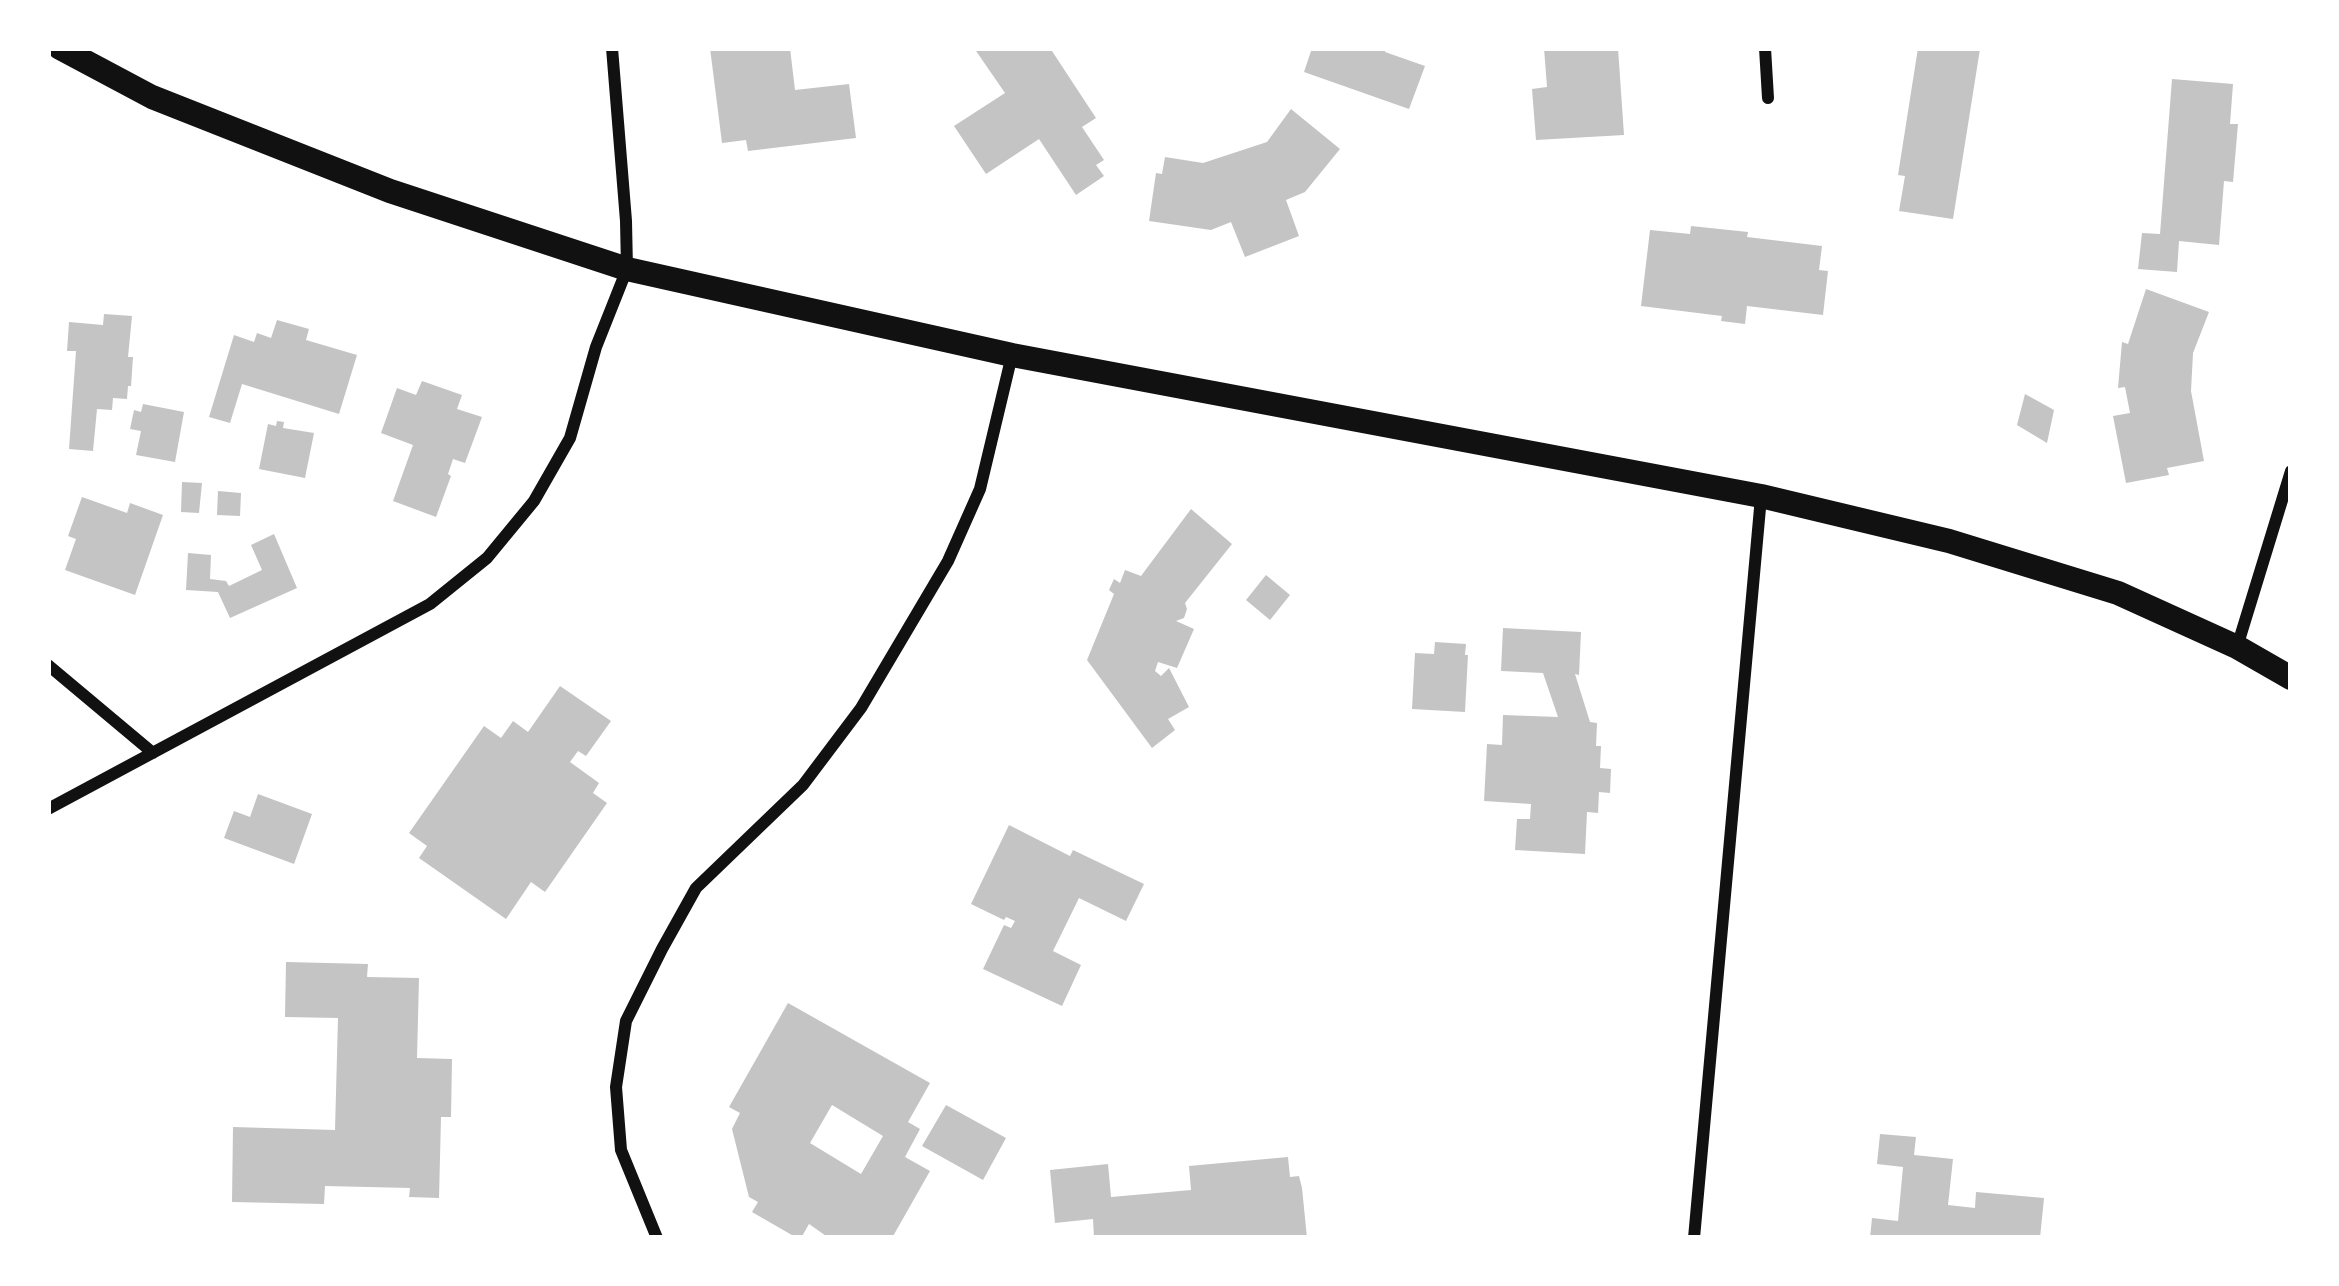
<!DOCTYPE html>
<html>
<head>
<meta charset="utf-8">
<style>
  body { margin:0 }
  #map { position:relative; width:2339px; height:1286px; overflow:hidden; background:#fff; font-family:"Roboto Serif",serif }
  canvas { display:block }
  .frame { position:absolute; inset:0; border:51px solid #fff; pointer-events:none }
</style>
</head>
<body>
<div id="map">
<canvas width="2339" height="1286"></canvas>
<div class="frame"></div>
</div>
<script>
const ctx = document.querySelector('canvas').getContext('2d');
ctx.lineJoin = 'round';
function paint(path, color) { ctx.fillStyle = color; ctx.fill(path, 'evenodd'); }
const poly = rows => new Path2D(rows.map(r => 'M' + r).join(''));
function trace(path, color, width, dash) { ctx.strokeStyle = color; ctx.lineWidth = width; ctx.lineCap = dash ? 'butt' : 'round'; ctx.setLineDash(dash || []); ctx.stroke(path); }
paint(poly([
  [710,48,790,48,795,90,849,84,856,138,748,151,746,140,722,143],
  [974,48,1050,48,1096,118,1082,127,1104,160,1096,165,1104,176,1076,195,1039,139,986,174,954,126,1005,93],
  [1312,48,1386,48,1385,52,1425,66,1409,109,1304,72],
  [1544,48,1618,48,1624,135,1536,140,1532,89,1547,87],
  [1918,48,1980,49,1953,219,1899,211,1905,176,1898,175],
  [2172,79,2233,84,2230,124,2238,124,2233,182,2224,181,2219,245,2179,241,2177,272,2138,269,2142,233,2160,234],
  [1291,109,1340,149,1305,192,1286,200,1299,236,1245,257,1231,222,1211,230,1149,221,1156,173,1162,174,1165,157,1203,163,1267,142],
  [1691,226,1748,232,1747,237,1822,246,1819,270,1828,271,1823,315,1747,306,1745,324,1721,321,1722,316,1641,306,1650,230,1690,234],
  [2146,289,2209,312,2193,353,2191,391,2204,461,2167,468,2169,475,2126,483,2113,416,2130,413,2125,387,2118,388,2122,342,2128,344],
  [104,314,132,316,128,357,133,357,131,386,128,386,127,399,113,398,112,410,97,409,93,451,69,449,76,351,67,351,69,322,103,325],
  [277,320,309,329,306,340,357,355,339,414,242,384,230,423,209,417,234,335,254,342,257,333,271,338],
  [422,381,462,395,457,409,482,417,465,463,453,459,448,474,451,476,436,517,393,501,413,445,381,433,397,388,416,395],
  [2025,394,2054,410,2047,443,2017,425],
  [143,404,184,412,175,462,136,455,141,431,130,429,134,410,141,412],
  [277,421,284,422,283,428,314,433,305,478,259,469,268,424,276,426],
  [182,482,202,483,199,513,181,512],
  [218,491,241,493,240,516,217,515],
  [82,497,127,513,130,503,163,515,135,595,65,570,76,539,68,536],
  [1191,509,1232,544,1185,603,1187,609,1184,618,1176,621,1194,629,1177,668,1158,662,1155,671,1161,676,1169,668,1189,707,1168,719,1175,730,1152,748,1087,660,1114,594,1109,590,1114,579,1120,583,1125,570,1141,576],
  [274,534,297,588,230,618,218,592,186,590,188,553,211,555,210,579,226,581,229,586,262,570,251,545],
  [1266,575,1290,595,1270,620,1246,600],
  [1503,628,1581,632,1579,675,1575,674,1590,722,1597,723,1596,746,1601,746,1600,768,1611,769,1610,793,1599,792,1598,813,1587,812,1585,854,1515,850,1517,819,1530,819,1531,804,1484,801,1487,744,1502,745,1503,715,1558,717,1543,673,1501,671],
  [1435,642,1466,644,1465,655,1468,655,1465,712,1412,709,1415,653,1434,654],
  [560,686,611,721,586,756,578,751,570,762,599,783,593,793,607,803,545,892,531,882,506,919,419,858,427,846,409,833,484,726,501,738,513,721,528,732],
  [258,794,312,814,294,864,224,838,234,811,250,817],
  [1009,825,1070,856,1073,850,1144,884,1126,921,1079,898,1053,951,1081,965,1062,1006,983,969,1004,925,1011,928,1015,921,1006,917,1004,920,971,904],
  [286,962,368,964,367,977,419,978,417,1058,452,1059,451,1117,441,1117,439,1198,409,1197,410,1188,325,1186,324,1204,232,1202,233,1127,335,1130,338,1018,285,1017],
  [788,1003,930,1083,908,1122,920,1129,905,1157,930,1171,892,1238,829,1238,809,1224,801,1238,797,1238,752,1212,758,1202,749,1197,732,1129,740,1113,729,1107],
  [832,1105,883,1136,861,1174,810,1143],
  [946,1105,1006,1138,983,1180,922,1146],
  [1880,1134,1916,1137,1914,1155,1953,1159,1948,1205,1975,1208,1976,1192,2044,1198,2040,1238,1870,1238,1872,1218,1898,1221,1903,1167,1877,1164],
  [1288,1157,1290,1177,1299,1176,1302,1188,1307,1238,1094,1238,1093,1219,1055,1223,1050,1170,1108,1164,1111,1197,1191,1190,1189,1166]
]), '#c4c4c4');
trace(poly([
  [1765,48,1768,98],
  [2237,647,2291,471],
  [48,665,153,753],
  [48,809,430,604,487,558,534,501,570,438,596,347,627,269,626,221,612,48],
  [657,1238,621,1150,616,1087,626,1021,662,949,696,888,803,785,861,708,948,561,980,489,1012,355],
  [1694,1238,1761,497]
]), '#111', 12);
trace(poly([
  [60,48,152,97,390,191,627,269,1012,355,1761,496,1949,541,2118,593,2237,647,2291,678]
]), '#111', 24);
</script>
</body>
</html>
